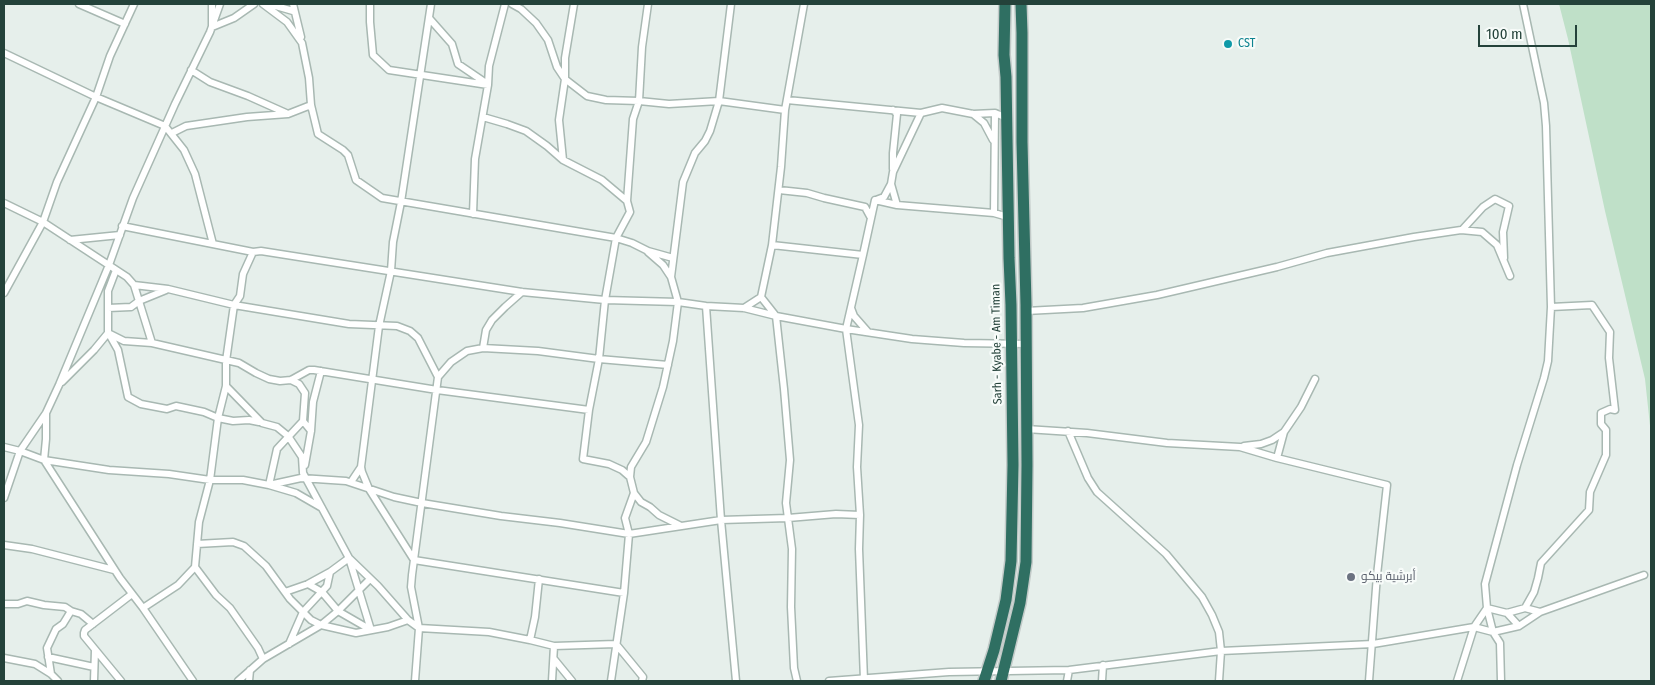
<!DOCTYPE html>
<html>
<head>
<meta charset="utf-8">
<style>
  body { margin:0 }
  #map { position:relative; width:1655px; height:685px; overflow:hidden; background:#e6efeb; font-family:"Fira Sans Condensed",sans-serif }
  canvas { display:block }
  .frame { position:absolute; inset:0; border:5px solid #24423a; pointer-events:none }
  .scale { position:absolute; left:1478px; top:25px; width:99px; height:22px; box-sizing:border-box; border:2px solid #24423a; border-top:0; padding-left:6px; font-size:15px; line-height:18px; white-space:nowrap; color:#24423a; -webkit-text-stroke:4px #f7fbf9; paint-order:stroke }
</style>
</head>
<body>
<div id="map">
<canvas width="1655" height="685"></canvas>
<div class="frame"></div>
<div class="scale">100 m</div>
</div>
<script>
const ctx = document.querySelector('canvas').getContext('2d');
ctx.lineJoin = 'round';
function paint(path, color) { ctx.fillStyle = color; ctx.fill(path, 'evenodd'); }
const poly = rows => new Path2D(rows.map(r => 'M' + r).join(''));
function trace(path, color, width, dash) { ctx.strokeStyle = color; ctx.lineWidth = width; ctx.lineCap = dash ? 'butt' : 'round'; ctx.setLineDash(dash || []); ctx.stroke(path); }
function drawText(font, color, halo, rows, align = 'center') {
  ctx.font = font + ' "Fira Sans Condensed",Cairo,sans-serif'; ctx.lineWidth = 4.5; ctx.setLineDash([]); ctx.textBaseline = 'middle'; ctx.strokeStyle = halo; ctx.fillStyle = color; for (const [text, x, y, turn = 0] of rows) {
    ctx.save(); ctx.translate(x, y); ctx.rotate((+turn || 0) * Math.PI / 180); ctx.textAlign = isNaN(turn) ? turn : align; if (halo) ctx.strokeText(text, 0, 0); ctx.fillText(text, 0, 0); ctx.restore();
  }
}
paint(poly([
  [1559,4,1651,4,1651,435,1645,379,1605,211,1568,39]
]), '#bfe0c8');
const street = poly([
  [79,4,125,24],
  [212,4,212,27,234,18,254,4],
  [263,4,287,22,302,43,309,78,311,105,318,134,343,150,348,155,356,180,382,198,616,238,632,243,648,251,673,258],
  [269,4,293,11],
  [293,4,301,37],
  [370,4,370,22,373,55,389,70,488,85],
  [431,4,401,202,393,242,391,271,379,326,361,467,362,472,369,489,414,560,624,593],
  [512,4,521,9,536,23,548,40,557,67,565,79,587,96,606,100,639,101,669,104,719,101,785,110],
  [429,18,452,44,458,64,486,83],
  [4,53,96,97,165,126,184,150,195,174,213,244],
  [191,70,210,82,248,96,286,113],
  [787,100,921,113,942,108,973,114,995,113,1007,118],
  [973,114,984,123,993,140],
  [483,117,507,124,526,131,547,146,563,160,602,180,627,201],
  [172,133,186,126,247,117,288,114,311,105],
  [563,160,559,120,565,79,565,58,574,4],
  [893,169,893,153,897,114,893,110],
  [891,184,897,205],
  [779,190,807,193,824,198,865,207,871,218],
  [875,200,897,205,994,213,1008,217],
  [876,200,884,197,891,184,893,172,921,113],
  [4,203,43,222,127,277,134,285,152,343],
  [994,213,995,113],
  [473,214,475,159,488,85,489,66,505,4],
  [122,226,253,252,261,251,522,292,605,300,678,302,706,306,744,308,776,316,846,329,912,339,964,343,1026,344],
  [1462,230,1483,207,1495,199,1509,206,1503,232,1504,258],
  [70,240,120,235],
  [772,245,863,255,846,329,859,425,857,467,860,515,859,549,864,680],
  [648,252,663,265,671,277],
  [863,255,875,200],
  [134,285,168,289,234,305,349,324,397,326,410,331,418,338,438,377],
  [4,293,43,222,57,182,96,97,110,56,134,4],
  [761,297,776,316,784,389,790,460,786,503,792,549,791,607,794,668,797,681],
  [706,306,721,520,736,681],
  [108,308,131,307,139,301,166,290],
  [744,308,761,297,772,245,781,167,785,110,804,4],
  [851,308,854,316,868,332],
  [1026,311,1083,308,1157,295,1277,267,1327,253,1414,237,1461,230,1482,232,1497,245,1510,276],
  [108,333,124,341,152,343,239,363,256,373,269,379,280,381,291,380,309,370,314,370,437,390,589,410],
  [109,334,118,350,128,397,141,404,167,409,176,406,204,412,218,418,233,421,249,420,259,422],
  [483,348,486,330,492,320,505,307,522,292],
  [291,380,299,384,305,393,303,421,311,431],
  [62,382,94,350,108,333,108,291,116,270],
  [226,386,262,423,277,427,288,436,302,457,303,473,349,558,378,586,408,620,419,628,415,681],
  [46,413,46,439,44,460,120,578,143,608,193,681],
  [303,421,277,449,269,485,301,478,346,481,394,497,422,503,501,516,560,523,629,534,721,520,788,518,836,514,860,515],
  [1026,429,1087,433,1167,443,1240,447,1277,458,1387,485,1377,575,1369,681],
  [1068,431,1088,478,1097,492,1166,554,1202,597,1212,615,1219,632,1221,651,1219,681],
  [1244,446,1261,444,1272,440,1284,432],
  [4,447,20,451,44,460,109,470,169,474,210,480,243,480,269,485,296,493,322,508],
  [1277,458,1284,432,1301,407,1315,379],
  [305,465,311,431,313,402,321,371],
  [630,477,622,470,609,464,583,459,589,410,599,359,605,300,616,238,630,212,627,201,633,119,639,101,642,47,648,4],
  [351,482,361,467],
  [634,493,641,502,650,507,659,515,681,526],
  [4,498,20,451,46,413,59,385,109,265,133,198,175,104,210,32,220,4],
  [197,544,233,542,244,546,266,566,290,599,311,620,321,625,356,633,388,627,408,620],
  [4,545,32,549,114,570],
  [195,567,216,595,230,608,258,648,263,659],
  [539,579,535,617,530,640,554,646,616,644],
  [308,584,322,592,338,611,371,630],
  [285,592,308,584,330,572,349,558,371,630],
  [4,604,18,604,27,601,44,605,65,607,71,611,81,614,93,624],
  [143,608,178,585,195,567,199,522,210,480,218,418,226,386,226,361,234,305,240,296,243,274,253,252],
  [1487,608,1507,613,1525,608,1540,612],
  [1525,608,1534,592,1538,578,1541,563,1589,510,1590,492,1606,455,1606,430,1601,424,1601,413,1610,409,1615,410,1609,358,1610,332,1592,305,1551,307],
  [1507,613,1519,626],
  [530,640,489,632,419,628,411,587,412,575,438,377,451,362,467,351,483,348,538,351,599,359,668,365],
  [289,644,303,612,327,586,330,572],
  [616,644,643,677,642,681],
  [48,657,94,667],
  [4,658,35,664,51,674,58,681],
  [554,659,572,681],
  [51,674,47,648,56,629,63,624,71,611],
  [94,681,95,650],
  [121,681,84,636,84,633,85,630,132,594],
  [238,681,263,659,321,625,338,611,370,579],
  [249,681,250,670],
  [552,681,554,646],
  [611,681,624,593,629,534,625,518,634,493,630,477,631,467,646,442,663,387,673,341,678,302,671,277,683,182,695,153,705,141,710,131,719,101,731,4],
  [829,681,949,672,1069,670,1221,651,1373,644,1474,627,1493,632,1519,626,1540,612,1644,575],
  [1067,681,1069,670],
  [1102,681,1103,665],
  [1457,681,1474,627,1487,608],
  [1501,681,1500,643,1493,632,1487,608,1485,584,1517,465,1544,378,1548,361,1551,307,1546,126,1544,103,1523,4]
]);
const highway = poly([
  [984,681,994,650,1006,600,1011,561,1013,465,1011,305,1009,258,1006,77,1004,55,1005,4],
  [1001,681,1020,603,1026,562,1027,465,1026,305,1022,142,1022,33,1021,4]
]);
trace(street, '#a8b8b2', 9);
trace(highway, '#c2cac8', 14);
trace(street, '#fff', 6);
trace(highway, '#2f6f62', 11);
for (const [x, y, r, color] of [
  [1228,44,5,"#0f9aa8"],
  [1351,577,5,"#6b7280"]
]) { const dot = new Path2D(); dot.arc(x, y, r, 0, 2 * Math.PI); ctx.fillStyle = color; ctx.fill(dot); trace(dot, '#f7fbf9', 2); }
drawText('12px', '#0d838f', '#f7fbf9', [
  ["CST",1238,44]
], 'left');
drawText('12px', '#24423a', '#f7fbf9', [
  ["Sarh - Kyabe - Am Timan",997,344,-91]
]);
drawText('12px', '#5b616d', '#f7fbf9', [
  ["أبرشية بيكو",1361,577]
], 'left');
</script>
</body>
</html>
